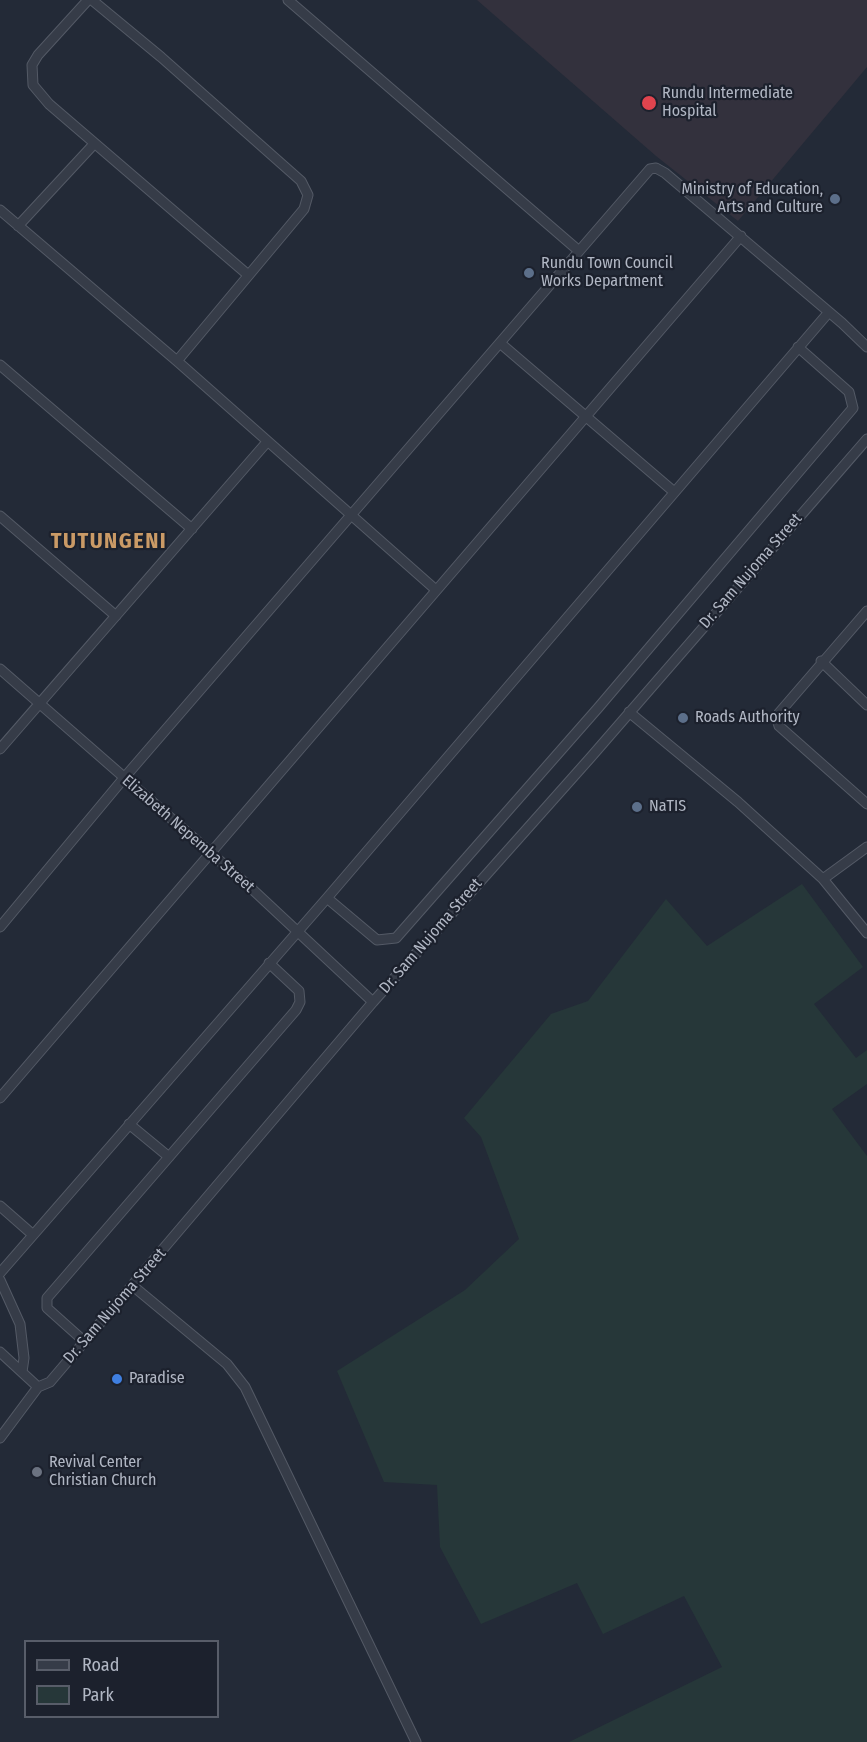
<!DOCTYPE html>
<html>
<head>
<meta charset="utf-8">
<style>
  body { margin:0 }
  #map { position:relative; width:867px; height:1742px; overflow:hidden; background:#232a37; font-family:"Fira Sans Condensed",sans-serif }
  canvas { display:block }
  .legend { position:absolute; left:24px; top:1640px; width:195px; height:78px; box-sizing:border-box; background:#1c212d; border:2px solid #585d69; margin:0; padding:8px 10px; list-style:none; font-size:18px; color:#b1b7c4 }
  .legend li { display:flex; align-items:center; gap:12px; height:30px }
  .legend b { width:30px; border:2px solid #585d69 }
</style>
</head>
<body>
<div id="map">
<canvas width="867" height="1742"></canvas>
<ul class="legend">
<li><b style="height:8px;background:#363c48"></b>Road</li>
<li><b style="height:16px;background:#263739"></b>Park</li>
</ul>
</div>
<script>
const ctx = document.querySelector('canvas').getContext('2d');
ctx.lineJoin = 'round';
function paint(path, color) { ctx.fillStyle = color; ctx.fill(path, 'evenodd'); }
const poly = rows => new Path2D(rows.map(r => 'M' + r).join(''));
function trace(path, color, width, dash) { ctx.strokeStyle = color; ctx.lineWidth = width; ctx.lineCap = dash ? 'butt' : 'round'; ctx.setLineDash(dash || []); ctx.stroke(path); }
function drawText(font, color, halo, rows, align = 'center') {
  ctx.font = font + ' "Fira Sans Condensed",sans-serif'; ctx.lineWidth = 4.5; ctx.setLineDash([]); ctx.textBaseline = 'middle'; ctx.strokeStyle = halo; ctx.fillStyle = color; for (const [text, x, y, turn = 0] of rows) {
    ctx.save(); ctx.translate(x, y); ctx.rotate((+turn || 0) * Math.PI / 180); ctx.textAlign = isNaN(turn) ? turn : align; if (halo) ctx.strokeText(text, 0, 0); ctx.fillText(text, 0, 0); ctx.restore();
  }
}
paint(poly([
  [477,0,867,0,867,67,738,221,656,156]
]), '#33313d');
paint(poly([
  [802,884,863,967,814,1004,856,1058,867,1050,867,1084,832,1109,867,1156,867,1742,569,1742,722,1667,684,1596,603,1634,577,1583,481,1624,440,1547,437,1485,384,1482,337,1371,465,1290,519,1239,481,1137,464,1118,551,1014,588,1001,666,899,707,946]
]), '#263739');
const minor = poly([
  [88,0,38,55,32,65,33,85,49,104,247,274],
  [92,0,161,57,301,181,308,195,304,209,177,361],
  [288,0,579,251],
  [0,210,177,361,436,590],
  [18,226,94,144],
  [500,343,673,491],
  [0,365,192,529],
  [0,516,116,616],
  [867,611,779,713,777,719,779,726,867,804],
  [821,661,867,705],
  [0,669,252,889,373,1002],
  [629,712,738,802,823,879,867,933],
  [0,749,267,442],
  [823,879,867,847],
  [327,898,377,940,396,938,598,708,853,408,849,392,798,347],
  [0,927,124,778,650,169,656,168,665,173,842,323,867,347],
  [0,1098,741,236],
  [129,1124,169,1157],
  [0,1206,32,1234],
  [0,1273,327,898,829,312],
  [0,1280,20,1324,24,1358,22,1372],
  [133,1286,227,1364,245,1387,416,1742],
  [85,1342,47,1308,47,1298,296,1010,300,1002,299,991,269,963],
  [0,1352,38,1387],
  [0,1438,38,1387,50,1382,373,1002,591,757,867,439]
]);
trace(minor, '#545a66', 11);
trace(minor, '#363c48', 9);
for (const [x, y, r, color] of [
  [649,103,8,"#e0444e"],
  [835,199,6,"#5c6f8a"],
  [529,273,6,"#5c6f8a"],
  [683,718,6,"#5c6f8a"],
  [637,807,6,"#5c6f8a"],
  [117,1379,6,"#3f7fe0"],
  [37,1472,6,"#6b7280"]
]) { const dot = new Path2D(); dot.arc(x, y, r, 0, 2 * Math.PI); ctx.fillStyle = color; ctx.fill(dot); trace(dot, '#1c212d', 2); }
drawText('16px', '#b1b7c4', '#1c212d', [
  ["Rundu Intermediate",662,94],
  ["Hospital",662,112],
  ["Ministry of Education,",823,190,"right"],
  ["Arts and Culture",823,208,"right"],
  ["Rundu Town Council",541,264],
  ["Works Department",541,282],
  ["Roads Authority",695,718],
  ["NaTIS",649,807],
  ["Paradise",129,1379],
  ["Revival Center",49,1463],
  ["Christian Church",49,1481]
], 'left');
drawText('16px', '#b1b7c4', '#1c212d', [
  ["Dr. Sam Nujoma Street",751,571,-49],
  ["Elizabeth Nepemba Street",188,834,41],
  ["Dr. Sam Nujoma Street",431,936,-49],
  ["Dr. Sam Nujoma Street",115,1306,-49]
]);
ctx.letterSpacing = '1.5px';
drawText('bold 22px', '#ca9a66', '#1c212d', [
  ["TUTUNGENI",109,542]
]);
ctx.letterSpacing = '0px';
</script>
</body>
</html>
